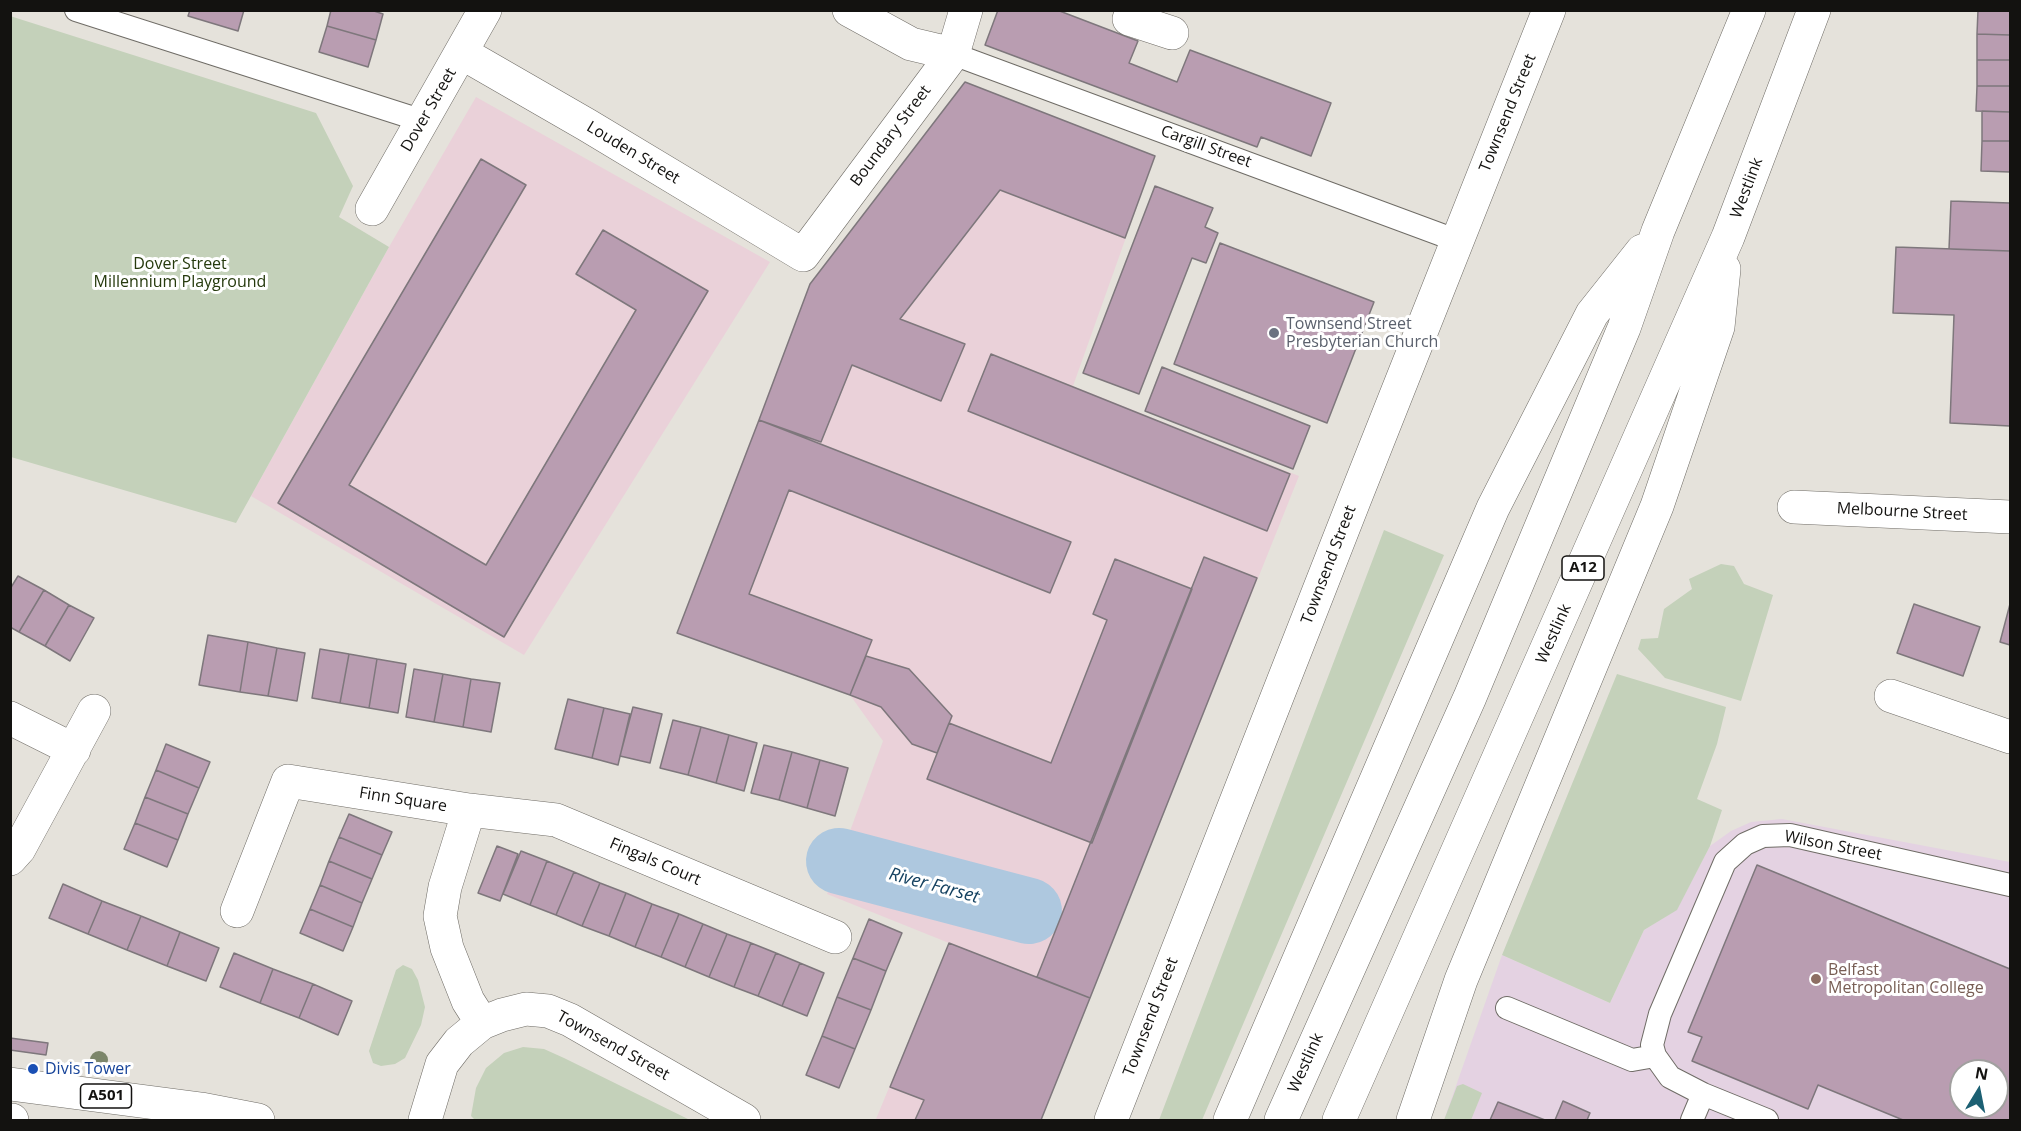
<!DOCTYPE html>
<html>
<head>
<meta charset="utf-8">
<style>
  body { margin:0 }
  #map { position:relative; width:2021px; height:1131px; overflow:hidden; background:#e5e2db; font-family:"Open Sans",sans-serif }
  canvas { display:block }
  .frame { position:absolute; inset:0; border:12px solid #131210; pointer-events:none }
  .north { position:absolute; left:1949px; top:1059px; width:60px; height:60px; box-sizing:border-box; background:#fff; border:2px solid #a1a09f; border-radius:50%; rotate:10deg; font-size:16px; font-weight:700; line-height:24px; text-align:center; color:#131210 }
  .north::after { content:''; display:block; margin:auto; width:21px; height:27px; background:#1c6073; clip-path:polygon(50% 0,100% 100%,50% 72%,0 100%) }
</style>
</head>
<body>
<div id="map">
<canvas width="2021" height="1131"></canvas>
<div class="frame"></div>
<div class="north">N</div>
</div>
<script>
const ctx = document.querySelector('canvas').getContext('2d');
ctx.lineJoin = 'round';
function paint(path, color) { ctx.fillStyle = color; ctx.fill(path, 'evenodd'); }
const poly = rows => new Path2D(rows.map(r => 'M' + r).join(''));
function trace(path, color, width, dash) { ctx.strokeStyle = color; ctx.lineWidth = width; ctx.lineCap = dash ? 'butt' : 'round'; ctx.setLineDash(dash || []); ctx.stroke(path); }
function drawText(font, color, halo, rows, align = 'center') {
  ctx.font = font + ' "Open Sans",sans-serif'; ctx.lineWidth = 6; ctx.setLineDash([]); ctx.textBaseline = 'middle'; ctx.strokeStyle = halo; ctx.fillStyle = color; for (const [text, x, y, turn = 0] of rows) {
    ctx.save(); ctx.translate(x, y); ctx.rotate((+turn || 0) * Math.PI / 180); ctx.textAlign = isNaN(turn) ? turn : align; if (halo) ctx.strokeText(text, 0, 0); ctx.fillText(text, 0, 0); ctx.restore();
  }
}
paint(poly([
  [965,82,1155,156,1073,386,1299,476,1041,1120,879,1120,876,1119,949,943,827,894,883,741,850,695,677,633,810,284],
  [476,97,770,262,524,655,251,496,389,247]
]), '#ead1d9');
paint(poly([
  [1782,819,2010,862,2010,1120,1444,1120,1502,955,1610,1003,1644,930,1677,909,1710,846,1731,831,1751,822],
  [1961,1071,1997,1071,1997,1107,1961,1107]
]), '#e4d2e2');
paint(poly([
  [10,16,316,113,353,186,339,217,389,247,236,523,11,457],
  [1384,530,1444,555,1202,1120,1159,1120],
  [1721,564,1734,566,1744,584,1773,595,1741,701,1665,678,1638,649,1641,639,1658,638,1664,609,1692,589,1689,579],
  [1617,674,1726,707,1717,744,1697,799,1722,810,1710,846,1677,910,1644,930,1610,1003,1502,955],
  [403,965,412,969,418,980,425,1007,421,1025,405,1058,395,1064,381,1066,373,1063,369,1051,396,970],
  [523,1047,544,1049,564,1058,690,1120,475,1120,471,1116,476,1088,486,1068,504,1053],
  [1463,1084,1482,1093,1471,1120,1444,1120,1457,1086]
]), '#c4d1ba');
trace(poly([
  [839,861,1029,911]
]), '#aec8df', 66);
const building = poly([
  [190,10,244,10,238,31,188,16,190,10],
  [331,10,371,10,383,14,376,40,327,26,331,10],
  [998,10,1057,10,1138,41,1129,63,1177,82,1190,50,1331,103,1311,156,1261,137,1257,147,985,45,998,10],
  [1978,10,2010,10,2010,35,1977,34,1978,10],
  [327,26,376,40,368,67,319,52,327,26],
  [1977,34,2010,35,2010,60,1977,60,1977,34],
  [1977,60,2010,60,2010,86,1977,86,1977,60],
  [965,82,1155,156,1125,238,1000,190,900,319,965,344,941,401,852,365,821,442,759,420,810,284,965,82],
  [1977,86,2010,86,2010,112,1976,111,1977,86],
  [1982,111,2010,112,2010,141,1982,141,1982,111],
  [1982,141,2010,141,2010,172,1981,171,1982,141],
  [481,159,526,185,349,485,486,565,636,310,576,274,603,230,708,291,504,637,278,503,481,159],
  [1155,186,1213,208,1205,227,1218,233,1206,263,1192,258,1139,394,1083,373,1155,186],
  [1951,201,2010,203,2010,251,1949,249,1951,201],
  [1220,243,1374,302,1327,423,1174,364,1220,243],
  [1896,247,2010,251,2010,426,1950,423,1954,315,1893,313,1896,247],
  [991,354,1290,474,1267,531,968,411,991,354],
  [1162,367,1310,426,1293,469,1145,411,1162,367],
  [759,420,1071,542,1050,593,789,490,749,594,872,640,850,695,677,633,759,420],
  [1204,557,1257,578,1090,998,1037,977,1204,557],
  [1115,559,1192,589,1092,843,927,779,949,723,1051,763,1107,620,1093,614,1115,559],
  [18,576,44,590,19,632,10,627,10,589,18,576],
  [44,590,69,605,45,646,19,632,44,590],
  [1914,604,1980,627,1963,676,1897,653,1914,604],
  [2010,604,2010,645,2000,642,2010,604],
  [69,605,94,618,70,661,45,646,69,605],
  [208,635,248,642,240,692,199,685,208,635],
  [248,642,277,648,268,696,240,692,248,642],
  [277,648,305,653,297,701,268,696,277,648],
  [320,649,349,654,340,703,312,698,320,649],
  [349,654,377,659,369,708,340,703,349,654],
  [866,656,909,669,952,716,937,753,912,744,881,707,850,695,866,656],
  [377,659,406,664,398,713,369,708,377,659],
  [414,669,443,674,434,722,406,717,414,669],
  [443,674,471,679,463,727,434,722,443,674],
  [471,679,500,683,491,732,463,727,471,679],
  [568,699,604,708,592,758,555,749,568,699],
  [633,707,662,714,650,763,620,756,633,707],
  [604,708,630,714,618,765,592,758,604,708],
  [673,720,701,727,688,775,660,768,673,720],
  [701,727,729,735,716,783,688,775,701,727],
  [729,735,757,743,744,791,716,783,729,735],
  [166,744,210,762,199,788,156,770,166,744],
  [764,745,792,752,779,800,751,793,764,745],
  [792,752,820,760,807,808,779,800,792,752],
  [820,760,848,768,835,816,807,808,820,760],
  [156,770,199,788,188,814,145,797,156,770],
  [145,797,188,814,178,840,135,823,145,797],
  [349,814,392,832,382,855,339,837,349,814],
  [135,823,178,840,167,867,124,849,135,823],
  [339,837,382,855,372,879,329,861,339,837],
  [497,846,518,854,500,901,478,893,497,846],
  [521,851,547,861,530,905,503,894,521,851],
  [329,861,372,879,362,903,320,885,329,861],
  [547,861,574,872,556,915,530,905,547,861],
  [1757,865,2010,969,2010,1120,1903,1120,1818,1085,1808,1109,1692,1061,1702,1037,1688,1032,1757,865],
  [1961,1071,1997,1071,1997,1107,1961,1107,1961,1071],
  [574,872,600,883,582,926,556,915,574,872],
  [600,883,626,893,609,936,582,926,600,883],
  [63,884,102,901,88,934,49,918,63,884],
  [320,885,362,903,353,927,310,909,320,885],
  [626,893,652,904,635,947,609,936,626,893],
  [102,901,141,916,127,950,88,934,102,901],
  [652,904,679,914,661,957,635,947,652,904],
  [310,909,353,927,343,951,300,933,310,909],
  [679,914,703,924,685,967,661,957,679,914],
  [141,916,180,932,167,966,127,950,141,916],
  [869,919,902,933,886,971,853,958,869,919],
  [703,924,727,934,709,977,685,967,703,924],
  [180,932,219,948,206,981,167,966,180,932],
  [727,934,751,943,734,987,709,977,727,934],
  [751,943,776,953,758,996,734,987,751,943],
  [949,943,1090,998,1041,1120,915,1120,924,1100,890,1087,949,943],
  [234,953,273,969,260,1003,220,987,234,953],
  [776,953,800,963,782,1006,758,996,776,953],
  [853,958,886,971,871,1010,837,997,853,958],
  [800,963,824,973,807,1016,782,1006,800,963],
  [273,969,313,984,299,1018,260,1003,273,969],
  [313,984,352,1001,338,1035,299,1018,313,984],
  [837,997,871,1010,855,1049,822,1036,837,997],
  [822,1036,855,1049,839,1088,806,1075,822,1036],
  [10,1038,48,1043,46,1055,10,1050,10,1038],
  [1563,1101,1590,1113,1587,1120,1555,1120,1563,1101],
  [1498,1102,1545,1120,1490,1120,1498,1102]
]);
paint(building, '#b99db1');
trace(building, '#7e777c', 1.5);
const lane = poly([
  [76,10,423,121],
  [953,54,1458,241],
  [1507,1008,1632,1060,1655,1056],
  [1692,1120,1703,1094],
  [1767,1120,1703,1094,1670,1077,1655,1056,1652,1045,1660,1014,1725,862,1745,844,1763,836,1790,835,2010,885]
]);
const street = poly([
  [849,10,911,44,953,54],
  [1129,19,1172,33],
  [462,53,587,125,803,255,953,54,966,10],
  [372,209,485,10],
  [1794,507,2010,517],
  [1891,696,2010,737],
  [10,718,74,750],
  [469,810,556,820,835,937],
  [10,859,19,849,94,711],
  [237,911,288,781,469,810,445,887,440,916,447,948,468,1001,482,1023],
  [425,1120,442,1064,459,1042,482,1023,502,1015,526,1009,548,1011,570,1020,744,1120],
  [1111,1120,1354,501,1549,10]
]);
const primary = poly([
  [10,1084,201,1109,258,1120],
  [10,1120,12,1120]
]);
const highway = poly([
  [1230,1120,1493,508,1592,314,1642,251],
  [1281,1120,1470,697,1624,328,1658,231,1749,10],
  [1339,1120,1728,237,1814,10],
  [1413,1120,1461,980,1657,506,1718,327,1724,269]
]);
trace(lane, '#6f6c66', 24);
trace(street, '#6f6c66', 34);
trace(primary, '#6f6c66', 34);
trace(highway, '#6f6c66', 34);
trace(lane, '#fff', 22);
trace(street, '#fff', 33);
trace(primary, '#fff', 33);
trace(highway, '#fff', 33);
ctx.fillStyle = '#7c866a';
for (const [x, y] of [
  [99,1060]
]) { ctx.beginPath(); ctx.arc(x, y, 9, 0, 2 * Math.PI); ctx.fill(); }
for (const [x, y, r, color] of [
  [1274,333,6,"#6b7280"],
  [1816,979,6,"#8d6e63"],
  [33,1069,6,"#1a4fb4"]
]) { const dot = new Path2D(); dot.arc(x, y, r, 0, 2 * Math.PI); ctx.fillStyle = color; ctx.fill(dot); trace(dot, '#fff', 2); }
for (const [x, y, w] of [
  [1583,568,42],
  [106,1096,51]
]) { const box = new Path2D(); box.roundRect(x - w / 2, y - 12, w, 24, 4.5); ctx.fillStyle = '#fff'; ctx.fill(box); trace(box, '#131210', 1.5); }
drawText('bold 15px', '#131210', null, [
  ["A12",1583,568],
  ["A501",106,1096]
]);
drawText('16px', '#131210', '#fff', [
  ["Dover Street",429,110,-60],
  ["Townsend Street",1508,113,-68],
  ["Boundary Street",891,136,-53],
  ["Cargill Street",1206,147,20],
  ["Louden Street",633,153,31],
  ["Westlink",1747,188,-69],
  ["Melbourne Street",1902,512,3],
  ["Townsend Street",1329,565,-69],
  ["Westlink",1554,634,-66],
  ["Finn Square",403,800,9],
  ["Wilson Street",1833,846,11],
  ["Fingals Court",655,862,23],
  ["Townsend Street",1151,1017,-69],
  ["Townsend Street",613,1046,29],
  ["Westlink",1306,1063,-66]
]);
drawText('16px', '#263a0d', '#fff', [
  ["Dover Street",180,264],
  ["Millennium Playground",180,282]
]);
drawText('16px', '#5b616d', '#fff', [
  ["Townsend Street",1286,324],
  ["Presbyterian Church",1286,342]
], 'left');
drawText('16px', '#785e54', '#fff', [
  ["Belfast",1828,970],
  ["Metropolitan College",1828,988]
], 'left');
drawText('16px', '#164399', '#fff', [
  ["Divis Tower",45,1069]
], 'left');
drawText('italic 18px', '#144160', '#fff', [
  ["River Farset",934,886,15]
]);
</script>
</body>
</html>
